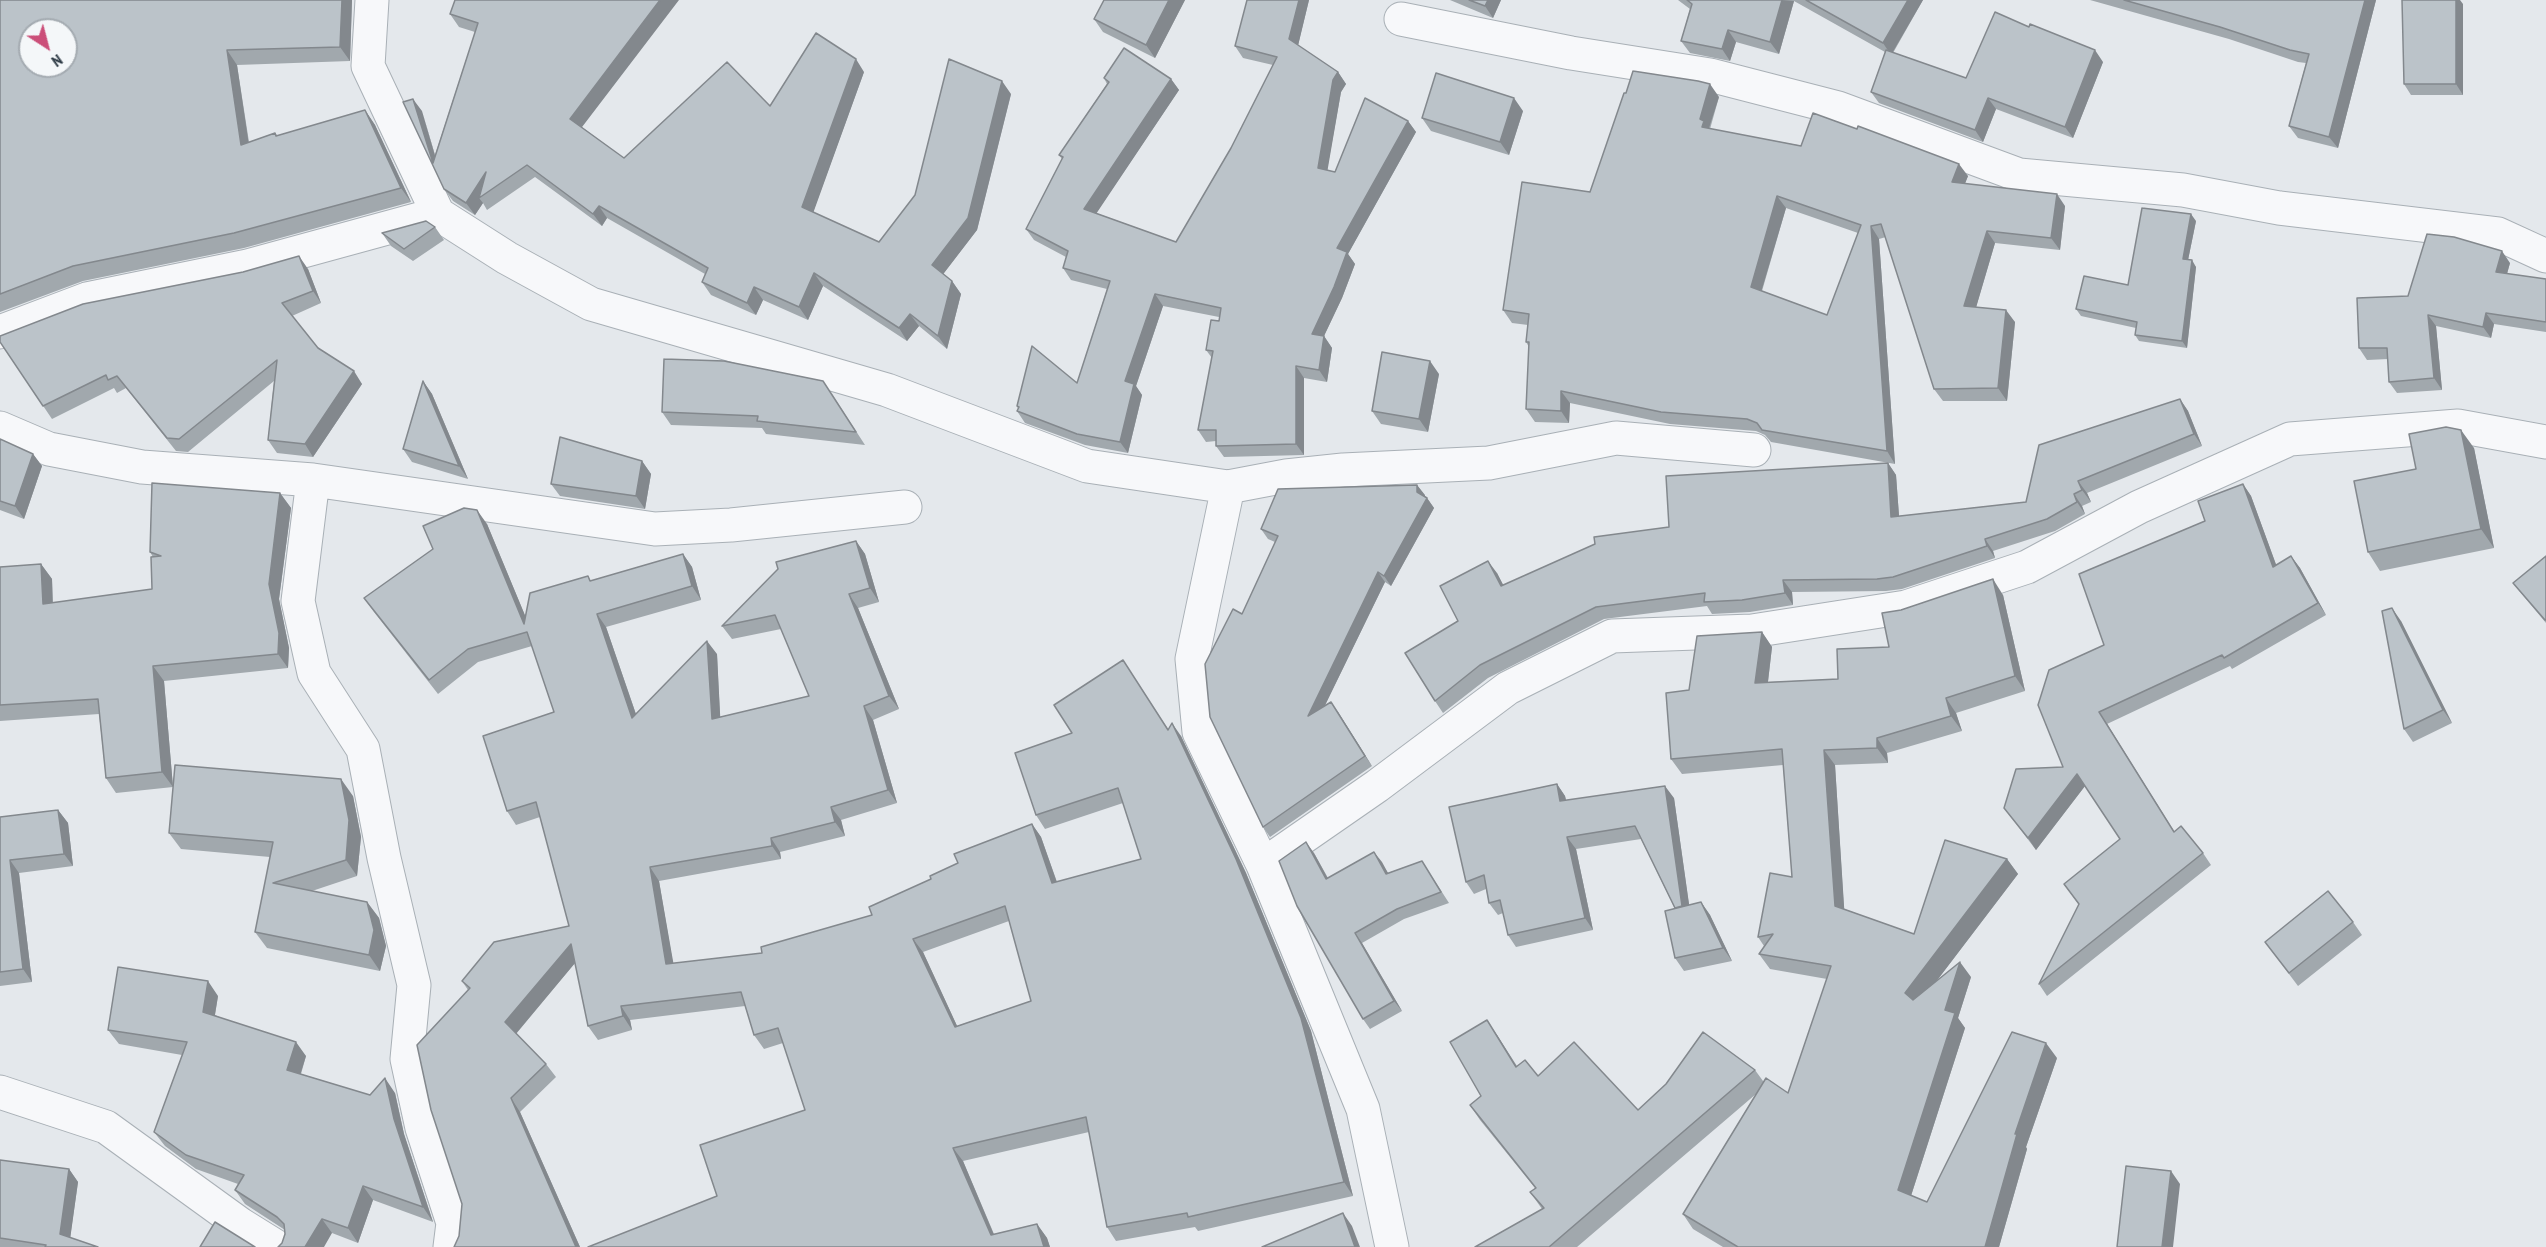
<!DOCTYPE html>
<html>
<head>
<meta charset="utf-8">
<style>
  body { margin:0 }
  #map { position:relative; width:2546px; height:1247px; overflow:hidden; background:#e4e8ec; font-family:"PT Sans Narrow",sans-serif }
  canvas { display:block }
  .north { position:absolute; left:18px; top:18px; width:60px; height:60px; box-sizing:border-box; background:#f4f7f9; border:2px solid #a4abb1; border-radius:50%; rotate:144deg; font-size:16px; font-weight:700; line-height:24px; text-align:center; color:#2c3944 }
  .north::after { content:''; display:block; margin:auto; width:21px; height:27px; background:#cb4f79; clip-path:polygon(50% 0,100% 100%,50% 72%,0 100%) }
</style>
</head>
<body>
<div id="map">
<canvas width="2546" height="1247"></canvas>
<div class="north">N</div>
</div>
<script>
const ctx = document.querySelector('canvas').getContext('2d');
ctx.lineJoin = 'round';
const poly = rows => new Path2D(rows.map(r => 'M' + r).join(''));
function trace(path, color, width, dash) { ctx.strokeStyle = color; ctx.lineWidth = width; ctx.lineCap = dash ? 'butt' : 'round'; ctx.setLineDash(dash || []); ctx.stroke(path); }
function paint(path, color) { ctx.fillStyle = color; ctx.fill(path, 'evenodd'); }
const minor = poly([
  [372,0,368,66,438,214,507,258,591,304,887,390,1087,466,1228,487,1286,476,1343,470,1489,463,1616,438,1754,450],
  [1401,19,1571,53,1710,75,1838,108,2019,175,2183,190,2279,208,2498,234,2546,256],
  [0,332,87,299,248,266,438,214],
  [0,428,49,449,142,467,313,480,655,529,731,525,905,507],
  [313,480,298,601,314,673,363,749,384,858,414,985,407,1059,422,1128,453,1223,450,1247],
  [1228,487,1192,659,1199,732,1263,865,1363,1109,1392,1247],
  [1263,865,1377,786,1508,688,1612,636,1752,631,1906,607,2027,567,2139,507,2290,439,2458,426,2546,442],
  [0,1092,106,1127,240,1224,277,1247]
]);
trace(minor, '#a9b0b6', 35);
trace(minor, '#f7f8fa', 33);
paint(poly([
  [0,0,352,0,350,61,237,65,249,142,275,133,278,136,365,110,375,125,411,202,244,248,83,281,0,312],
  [455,0,582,127,624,158,864,72,813,212,879,242,1011,94,977,230,943,274,952,281,961,294,947,349,919,326,907,341,823,286,808,320,763,300,756,315,711,295,702,282,705,274,607,218,602,226,535,177,487,210,483,203,475,215,453,201,444,189,422,111,435,155,475,32,459,27,450,14],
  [1104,0,1185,0,1155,58,1103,32,1094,19],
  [1247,0,1309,0,1298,45,1338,72,1346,84,1341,92,1327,170,1335,172,1408,121,1416,132,1348,254,1355,264,1342,298,1324,336,1332,348,1327,382,1304,378,1304,455,1224,457,1216,446,1216,441,1206,442,1198,430,1212,358,1206,350,1219,321,1219,317,1163,306,1136,386,1142,395,1128,453,1085,445,1025,423,1017,411,1018,409,1017,406,1077,383,1107,289,1071,280,1063,268,1066,257,1034,240,1026,229,1062,159,1059,155,1107,84,1104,78,1171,79,1179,90,1096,213,1176,242,1231,148,1273,65,1243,58,1235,46],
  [1450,0,1501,0,1493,18],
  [1678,0,1923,0,1893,53,1966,78,2103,62,2073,138,1996,109,1983,142,1879,103,1871,92,1885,52,1794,1,1779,54,1736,42,1730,61,1690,53,1681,41,1690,9],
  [2090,0,2376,0,2338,148,2298,138,2289,126,2306,63,2298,62,2229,39],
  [2463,4,2463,95,2411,95,2404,84],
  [1719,97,1710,129,1968,176,1965,183,2065,206,2060,250,1995,243,1976,307,2015,322,2007,401,1943,401,1934,389,1886,237,1879,239,1895,464,1771,442,1765,435,1756,431,1670,424,1570,403,1569,423,1535,422,1526,409,1529,347,1526,342,1528,325,1512,323,1503,310,1590,192],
  [1786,208,1858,233,1827,315,1762,291],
  [1523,111,1509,155,1431,131,1422,118],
  [2196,221,2188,260,2196,267,2187,348,2139,341,2135,335,2136,328,2081,316,2076,309,2128,285],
  [435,227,444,240,413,261,391,246,382,233],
  [2510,263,2507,274,2546,279,2546,332,2494,324,2491,338,2436,326,2442,390,2397,393,2389,382,2388,359,2367,360,2359,348,2408,296],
  [308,269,321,303,292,316,318,348,362,384,313,457,277,453,268,440,274,381,188,452,176,451,126,388,117,393,114,388,52,419,0,342],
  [1439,374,1428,432,1381,424,1372,411],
  [423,381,432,394,468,479,412,462,403,449],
  [832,394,865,445,766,434,762,428,671,425,662,412],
  [2180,399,2188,411,2202,446,2087,493,2091,502,2082,506,2085,514,2055,531,1993,551,1995,558,1902,589,1886,591,1792,592,1793,605,1750,612,1712,614,1707,606,1604,619,1488,678,1443,713,1435,701,1458,621,1497,573,1503,585,1669,527,1888,463,1896,475,1899,516,2026,502],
  [0,439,33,454,42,466,24,519,0,510],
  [2474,448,2494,548,2380,571,2368,552,2416,469],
  [642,461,651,474,645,509,560,496,551,484],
  [2243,484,2251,496,2276,565,2291,556,2300,568,2326,615,2232,669,2230,666,2107,724,2174,832,2203,853,2211,865,2047,996,2039,984,2079,905,2064,884,2120,839,2085,786,2036,850,2004,808,2063,767,2104,645,2205,521],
  [1417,485,1425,496,1427,498,1434,508,1391,586,1385,582,1325,705,1338,712,1372,766,1270,837,1263,827,1242,614,1275,542,1268,539,1261,529],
  [280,493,291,508,279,599,289,648,288,668,164,681,173,787,116,793,106,778,99,714,0,721,0,567,41,564,52,579,53,603,152,589,153,557,150,552],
  [487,524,526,618,588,576,591,581,683,554,692,567,701,600,606,627,636,714,717,654,720,717,809,696,781,629,732,639,722,626,856,541,865,554,879,602,858,608,899,709,873,720,897,803,841,820,845,836,780,852,781,859,659,881,673,964,762,953,872,915,958,863,1032,824,1041,837,1057,882,1141,859,1123,803,1045,829,1036,815,1072,733,1123,660,1168,729,1181,736,1246,873,1311,1031,1353,1196,1198,1231,1195,1227,1116,1241,1107,1227,1089,1132,963,1161,994,1234,1037,1224,1047,1238,1050,1247,717,1196,805,1110,783,1043,764,1049,754,1035,745,1006,630,1020,632,1030,598,1040,588,1026,575,963,516,1034,546,1064,556,1077,520,1112,580,1247,454,1247,459,1236,462,1204,468,990,462,981,569,926,540,817,516,825,507,811,554,712,532,646,478,662,438,694,374,612,364,598,433,549],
  [1009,921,1031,1001,957,1026,923,952],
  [2546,556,2546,623,2521,593,2513,583],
  [2003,595,2025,691,1956,713,1962,731,1887,753,1888,763,1835,765,1844,909,1914,934,2007,859,2018,874,1935,983,1971,977,1958,1018,1965,1028,1911,1196,1927,1202,2057,1058,2026,1147,2027,1149,1999,1247,1723,1247,1693,1229,1683,1214,1756,1094,1577,1247,1475,1247,1542,1209,1530,1192,1535,1188,1480,1120,1470,1105,1481,1096,1497,1035,1517,1066,1538,1076,1638,1110,1755,1070,1763,1081,1788,1093,1827,979,1770,969,1759,954,1764,946,1758,937,1792,877,1783,765,1682,774,1671,759,1689,690,1762,632,1772,647,1768,682,1838,679,1889,647],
  [2401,621,2452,723,2413,742,2404,729],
  [1557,784,1565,796,1566,800,1674,798,1689,905,1701,902,1710,915,1732,961,1684,971,1675,958,1675,909,1641,839,1576,849,1593,930,1516,947,1508,935,1503,913,1498,915,1489,903,1486,889,1474,894,1466,882],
  [353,796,361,837,357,876,312,891,367,902,379,918,386,946,380,971,267,948,255,932,270,857,181,849,169,833],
  [58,810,68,823,73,866,19,873,32,982,0,986,0,817],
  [1374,852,1388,873,1422,861,1449,903,1404,919,1362,943,1402,1011,1370,1029,1363,1019,1314,853,1328,878],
  [2353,922,2362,935,2298,986,2265,942],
  [218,996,215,1015,306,1056,301,1074,370,1095,395,1093,404,1134,433,1222,373,1200,358,1243,332,1233,282,1243,285,1234,285,1230,245,1204,235,1190,238,1184,196,1169,165,1146,154,1132,182,1055,119,1044,108,1030],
  [0,1160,69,1169,78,1182,70,1238,98,1247,0,1247]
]), '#a1a8ad');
paint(poly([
  [342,0,352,0,350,61,340,47],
  [660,0,679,0,579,131,570,119],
  [1169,0,1185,0,1155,58,1146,45],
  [1299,0,1309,0,1297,50,1289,39],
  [1488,0,1501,0,1493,18,1485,6],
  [1782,0,1794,1,1779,54,1770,42],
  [1908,0,1923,0,1891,55,1883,43],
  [2365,0,2376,0,2338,148,2329,137],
  [2456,0,2460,0,2463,4,2463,95,2456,84],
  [1728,30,1736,42,1730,61,1722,49],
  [227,50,237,65,251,159,241,145],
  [2095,50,2103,62,2073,138,2065,127],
  [856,59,864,72,811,219,802,207],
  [1338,72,1346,84,1341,92,1326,179,1318,168,1333,80],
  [1171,79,1179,90,1092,220,1084,209],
  [1002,81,1011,94,977,230,941,277,932,265],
  [1710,84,1719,97,1709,128,1713,133,1702,127,1700,119],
  [1514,98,1523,111,1509,155,1500,142],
  [1988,98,1996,109,1983,142,1975,130],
  [413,99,422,111,441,176,433,163],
  [365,110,375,125,411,202,401,188],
  [1408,121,1416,132,1348,254,1355,264,1342,298,1324,336,1332,348,1327,382,1319,370,1312,334,1337,248],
  [1959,164,1968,176,1961,194,1952,182],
  [486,172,479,198,483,203,475,215,466,203],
  [2057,194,2065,206,2060,250,2051,238],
  [1777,196,1786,208,1759,299,1751,287],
  [599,206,607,218,602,226,593,214],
  [2191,214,2196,221,2187,265,2183,259],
  [1871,226,1879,239,1895,464,1887,451],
  [1987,231,1995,243,1973,318,1964,306],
  [2502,251,2510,263,2504,284,2496,272],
  [299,256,308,269,321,303,313,291],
  [2192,260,2196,267,2187,348,2182,341],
  [814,273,823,286,808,320,799,307],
  [952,281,961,294,947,349,938,336],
  [754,287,763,300,756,315,747,303],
  [1155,294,1163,306,1136,386,1142,395,1128,453,1120,442,1125,381],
  [2006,310,2015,322,2007,401,1998,388],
  [2486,313,2494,324,2491,338,2483,327],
  [910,314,919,326,907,341,899,328],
  [2428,315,2436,326,2442,390,2434,378],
  [1430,361,1439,374,1428,432,1419,419],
  [1296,366,1304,378,1304,455,1296,444],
  [354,371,362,384,313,457,305,444],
  [423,381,432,394,468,479,459,466],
  [1561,391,1570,403,1569,423,1561,411],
  [2180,399,2188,411,2202,446,2194,434],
  [2461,430,2474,448,2494,548,2481,529],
  [33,454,42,466,24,519,15,506],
  [642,461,651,474,645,509,636,496],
  [1888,463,1896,475,1900,529,1891,517],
  [2078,481,2087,493,2091,502,2082,490],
  [2243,484,2251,496,2281,578,2273,567],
  [1417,485,1425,495,1425,502,1427,498,1434,508,1391,586,1384,576,1417,492],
  [280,493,291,508,279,599,289,648,288,668,278,654,269,584],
  [2074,494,2082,506,2085,514,2077,502],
  [477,510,487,524,534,637,524,624],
  [1985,539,1993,551,1995,558,1987,546],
  [856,541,865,554,879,602,870,588],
  [683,554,692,567,701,600,692,586],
  [2291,556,2300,568,2326,615,2318,603],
  [1488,561,1497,573,1510,598,1501,586],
  [41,564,52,579,53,619,43,604],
  [1378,572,1385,582,1315,726,1308,716],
  [1993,579,2003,595,2025,691,2015,676],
  [1783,580,1792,592,1793,605,1785,593],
  [849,594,858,608,899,709,889,696],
  [2392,608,2401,621,2452,723,2443,710],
  [597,614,606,627,642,732,632,718],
  [1762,632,1772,647,1766,698,1755,683],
  [707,641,717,654,721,732,712,719],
  [153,666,164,681,173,787,162,772],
  [1946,698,1956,713,1962,731,1951,716],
  [1331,702,1338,712,1372,766,1365,756],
  [864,706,873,720,897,803,888,790],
  [2099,712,2107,724,2182,844,2174,832],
  [1172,723,1181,736,1246,873,1311,1031,1353,1196,1344,1182],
  [1877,738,1887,753,1888,763,1877,748],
  [1824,750,1835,765,1845,921,1835,906],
  [2077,774,2085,786,2036,850,2028,838],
  [341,779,353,796,361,837,357,876,346,860],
  [1557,784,1565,796,1569,813,1560,801],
  [1665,786,1674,798,1691,918,1682,906],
  [831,807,841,820,845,836,835,822],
  [58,810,68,823,73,866,64,854],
  [1032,824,1041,837,1062,897,1052,883],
  [1567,837,1576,849,1593,930,1585,918],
  [771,838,780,852,781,859,772,846],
  [1306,842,1314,853,1334,890,1326,879],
  [1374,852,1382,862,1394,884,1386,874],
  [2007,859,2018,874,1916,1008,1905,993],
  [10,860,19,873,32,982,23,969],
  [650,867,659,881,676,978,666,964],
  [367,902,379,918,386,946,380,971,369,955],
  [1701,902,1710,915,1732,961,1723,948],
  [1355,933,1362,943,1402,1011,1394,1001],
  [913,939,923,952,964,1041,955,1027],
  [571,944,580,957,514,1036,505,1022],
  [1960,962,1971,977,1958,1018,1965,1028,1908,1205,1898,1190,1945,1010],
  [208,981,218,996,213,1026,203,1012],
  [621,1006,630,1020,632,1030,623,1016],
  [1487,1020,1497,1035,1526,1082,1516,1067],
  [296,1042,306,1056,297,1085,287,1070],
  [2046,1043,2057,1058,2026,1147,2027,1149,1999,1247,1985,1247,2015,1134],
  [385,1078,395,1093,404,1134,433,1222,423,1207,394,1119],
  [511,1098,520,1112,580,1247,576,1247],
  [953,1148,963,1161,999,1247,991,1235],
  [69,1169,78,1182,69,1247,60,1234],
  [2171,1171,2180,1184,2173,1247,2162,1247],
  [363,1186,373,1200,358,1243,348,1228],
  [1343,1213,1352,1226,1360,1247,1355,1247],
  [322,1219,332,1233,324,1247,305,1247],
  [1037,1224,1047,1238,1050,1247,1044,1247]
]), '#83888d');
const building = poly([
  [0,0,342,0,340,47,227,50,241,145,275,133,276,136,365,110,401,188,234,233,73,266,0,294,0,0],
  [30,30,66,30,66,66,30,66,30,30],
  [455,0,660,0,570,119,624,158,727,62,770,106,816,33,856,59,802,207,879,242,915,195,949,59,1002,81,968,218,932,265,952,281,938,336,910,314,899,328,814,273,799,307,754,287,747,303,702,282,708,268,599,206,593,214,527,165,479,198,486,172,466,203,444,189,403,102,413,99,433,163,478,23,450,14,455,0],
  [1104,0,1169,0,1146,45,1094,19,1104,0],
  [1247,0,1299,0,1289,39,1338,72,1333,80,1318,168,1335,172,1365,98,1408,121,1337,248,1347,252,1334,287,1312,334,1324,336,1319,370,1296,366,1296,444,1216,446,1216,430,1198,430,1213,351,1206,350,1211,320,1219,321,1221,308,1155,294,1125,381,1134,384,1120,442,1077,434,1017,411,1019,407,1017,406,1032,346,1077,383,1110,281,1063,268,1068,251,1026,229,1063,157,1059,155,1109,82,1104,78,1124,48,1171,79,1084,209,1176,242,1231,148,1277,57,1235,46,1247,0],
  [1469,0,1488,0,1485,6,1469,0],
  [1687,0,1782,0,1770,42,1728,30,1722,49,1681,41,1692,4,1687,0],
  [1806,0,1908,0,1883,43,1806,0],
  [2124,0,2365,0,2329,137,2289,126,2309,54,2290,50,2220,27,2124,0],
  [2402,0,2456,0,2456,84,2404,84,2402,0],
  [1995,12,2029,27,2030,24,2095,50,2065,127,1988,98,1975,130,1871,92,1886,50,1966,78,1995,12],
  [1633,71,1698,81,1710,84,1700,119,1704,121,1702,127,1801,146,1813,113,1857,129,1858,126,1959,164,1952,182,2057,194,2051,238,1987,231,1964,306,2006,310,1998,388,1934,389,1881,224,1871,226,1887,451,1762,430,1757,423,1747,419,1661,412,1561,391,1561,411,1526,409,1529,342,1526,342,1529,314,1503,310,1522,182,1590,192,1624,93,1626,93,1633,71],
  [1777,196,1861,225,1827,315,1751,287,1777,196],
  [1436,73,1514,98,1500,142,1422,118,1436,73],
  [2142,208,2191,214,2183,259,2192,260,2182,341,2135,335,2137,322,2076,309,2084,276,2128,285,2142,208],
  [426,221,435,227,404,249,382,233,426,221],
  [2427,234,2454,237,2502,251,2496,272,2546,279,2546,322,2486,313,2483,327,2428,315,2434,378,2389,382,2387,348,2359,348,2357,298,2408,296,2427,234],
  [299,256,313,291,282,303,318,348,354,371,305,444,268,440,277,360,179,439,167,438,117,376,108,380,106,375,43,406,0,342,0,336,83,304,243,272,299,256],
  [1382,352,1430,361,1419,419,1372,411,1382,352],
  [664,359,724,361,823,381,856,432,757,421,758,416,662,412,664,359],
  [423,381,459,466,403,449,423,381],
  [2180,399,2194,434,2078,481,2082,490,2074,494,2077,502,2047,519,1985,539,1987,546,1893,577,1877,579,1783,580,1785,593,1742,600,1704,602,1705,593,1596,607,1480,665,1435,701,1405,653,1458,621,1440,586,1488,561,1501,586,1595,544,1594,537,1669,527,1666,476,1888,463,1891,517,2026,502,2039,445,2180,399],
  [2446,427,2461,430,2481,529,2368,552,2354,481,2416,469,2409,434,2446,427],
  [560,437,642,461,636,496,551,484,560,437],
  [0,439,33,454,15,506,0,501,0,439],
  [152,483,280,493,269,584,279,633,278,654,153,666,162,772,106,778,98,699,0,705,0,567,41,564,43,604,152,589,151,557,161,556,150,552,152,483],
  [2243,484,2273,567,2291,556,2318,603,2224,658,2222,655,2099,712,2174,832,2181,826,2203,853,2039,984,2079,904,2064,884,2120,839,2077,774,2028,838,2004,808,2016,769,2063,767,2038,705,2049,670,2104,645,2079,574,2205,521,2198,501,2243,484],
  [1417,485,1417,492,1427,498,1384,576,1378,572,1308,716,1331,702,1365,756,1263,827,1210,717,1205,664,1233,609,1242,614,1278,536,1261,529,1278,489,1417,485],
  [464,508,477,510,524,624,530,593,588,576,590,581,683,554,692,586,597,614,632,718,707,641,712,719,809,696,775,615,722,626,778,569,776,562,856,541,870,588,849,594,889,696,864,706,888,790,831,807,835,822,771,838,772,846,650,867,666,964,762,953,761,947,872,915,869,907,931,879,930,876,958,863,954,854,1032,824,1052,883,1141,859,1118,788,1036,815,1015,753,1072,733,1054,705,1123,660,1168,730,1172,723,1236,859,1301,1018,1344,1182,1188,1217,1187,1213,1107,1227,1086,1117,953,1148,991,1235,1037,1224,1044,1247,588,1247,717,1196,700,1145,805,1110,778,1028,754,1035,741,992,621,1006,623,1016,588,1026,571,944,505,1022,546,1064,511,1098,576,1247,454,1247,459,1236,462,1204,431,1110,417,1045,470,988,462,981,494,942,569,926,536,802,507,811,483,736,554,712,527,632,468,649,429,680,364,598,433,549,423,526,464,508],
  [1005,906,1031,1001,955,1027,913,939,1005,906],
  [2546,556,2546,620,2545,620,2513,583,2546,556],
  [1993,579,2015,676,1946,698,1951,716,1877,738,1877,748,1824,750,1835,906,1914,934,1945,840,2007,859,1905,993,1913,1000,1960,962,1945,1010,1955,1013,1898,1190,1927,1202,2012,1032,2046,1043,2015,1134,2017,1134,1985,1247,1738,1247,1683,1214,1766,1078,1788,1093,1831,966,1759,954,1773,934,1758,937,1770,873,1792,877,1782,749,1671,759,1666,693,1689,690,1697,636,1762,632,1755,683,1838,679,1837,649,1889,647,1882,613,1901,610,1993,579],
  [2392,608,2443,710,2404,729,2382,611,2392,608],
  [175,765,341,779,349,820,346,860,273,883,367,902,374,930,369,955,255,932,273,842,169,833,175,765],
  [1557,784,1560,801,1665,786,1682,906,1675,908,1635,826,1567,837,1585,918,1508,935,1500,900,1489,903,1484,875,1466,882,1449,807,1557,784],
  [58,810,64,854,10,860,23,969,0,972,0,817,58,810],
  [1306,842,1326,879,1374,852,1386,874,1422,861,1441,892,1397,909,1355,933,1394,1001,1363,1019,1297,906,1279,861,1306,842],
  [2328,891,2353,922,2289,973,2265,942,2328,891],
  [1701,902,1723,948,1675,958,1665,911,1701,902],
  [118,967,208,981,203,1012,296,1042,287,1070,370,1095,385,1078,394,1119,423,1207,363,1186,348,1228,322,1219,305,1247,278,1247,282,1243,285,1234,284,1224,277,1217,235,1190,244,1175,186,1155,154,1132,187,1042,108,1030,118,967],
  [1487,1020,1516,1067,1525,1060,1538,1076,1574,1042,1638,1110,1666,1084,1703,1032,1755,1070,1549,1247,1475,1247,1544,1208,1530,1192,1536,1188,1470,1105,1481,1096,1450,1042,1487,1020],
  [0,1160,69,1169,60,1234,98,1247,45,1247,46,1245,0,1238,0,1160],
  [2126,1166,2171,1171,2162,1247,2117,1247,2126,1166],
  [1343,1213,1355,1247,1262,1247,1343,1213],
  [215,1222,255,1247,200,1247,215,1222]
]);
paint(building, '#bbc3c9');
trace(building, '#83888d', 1.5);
</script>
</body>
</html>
